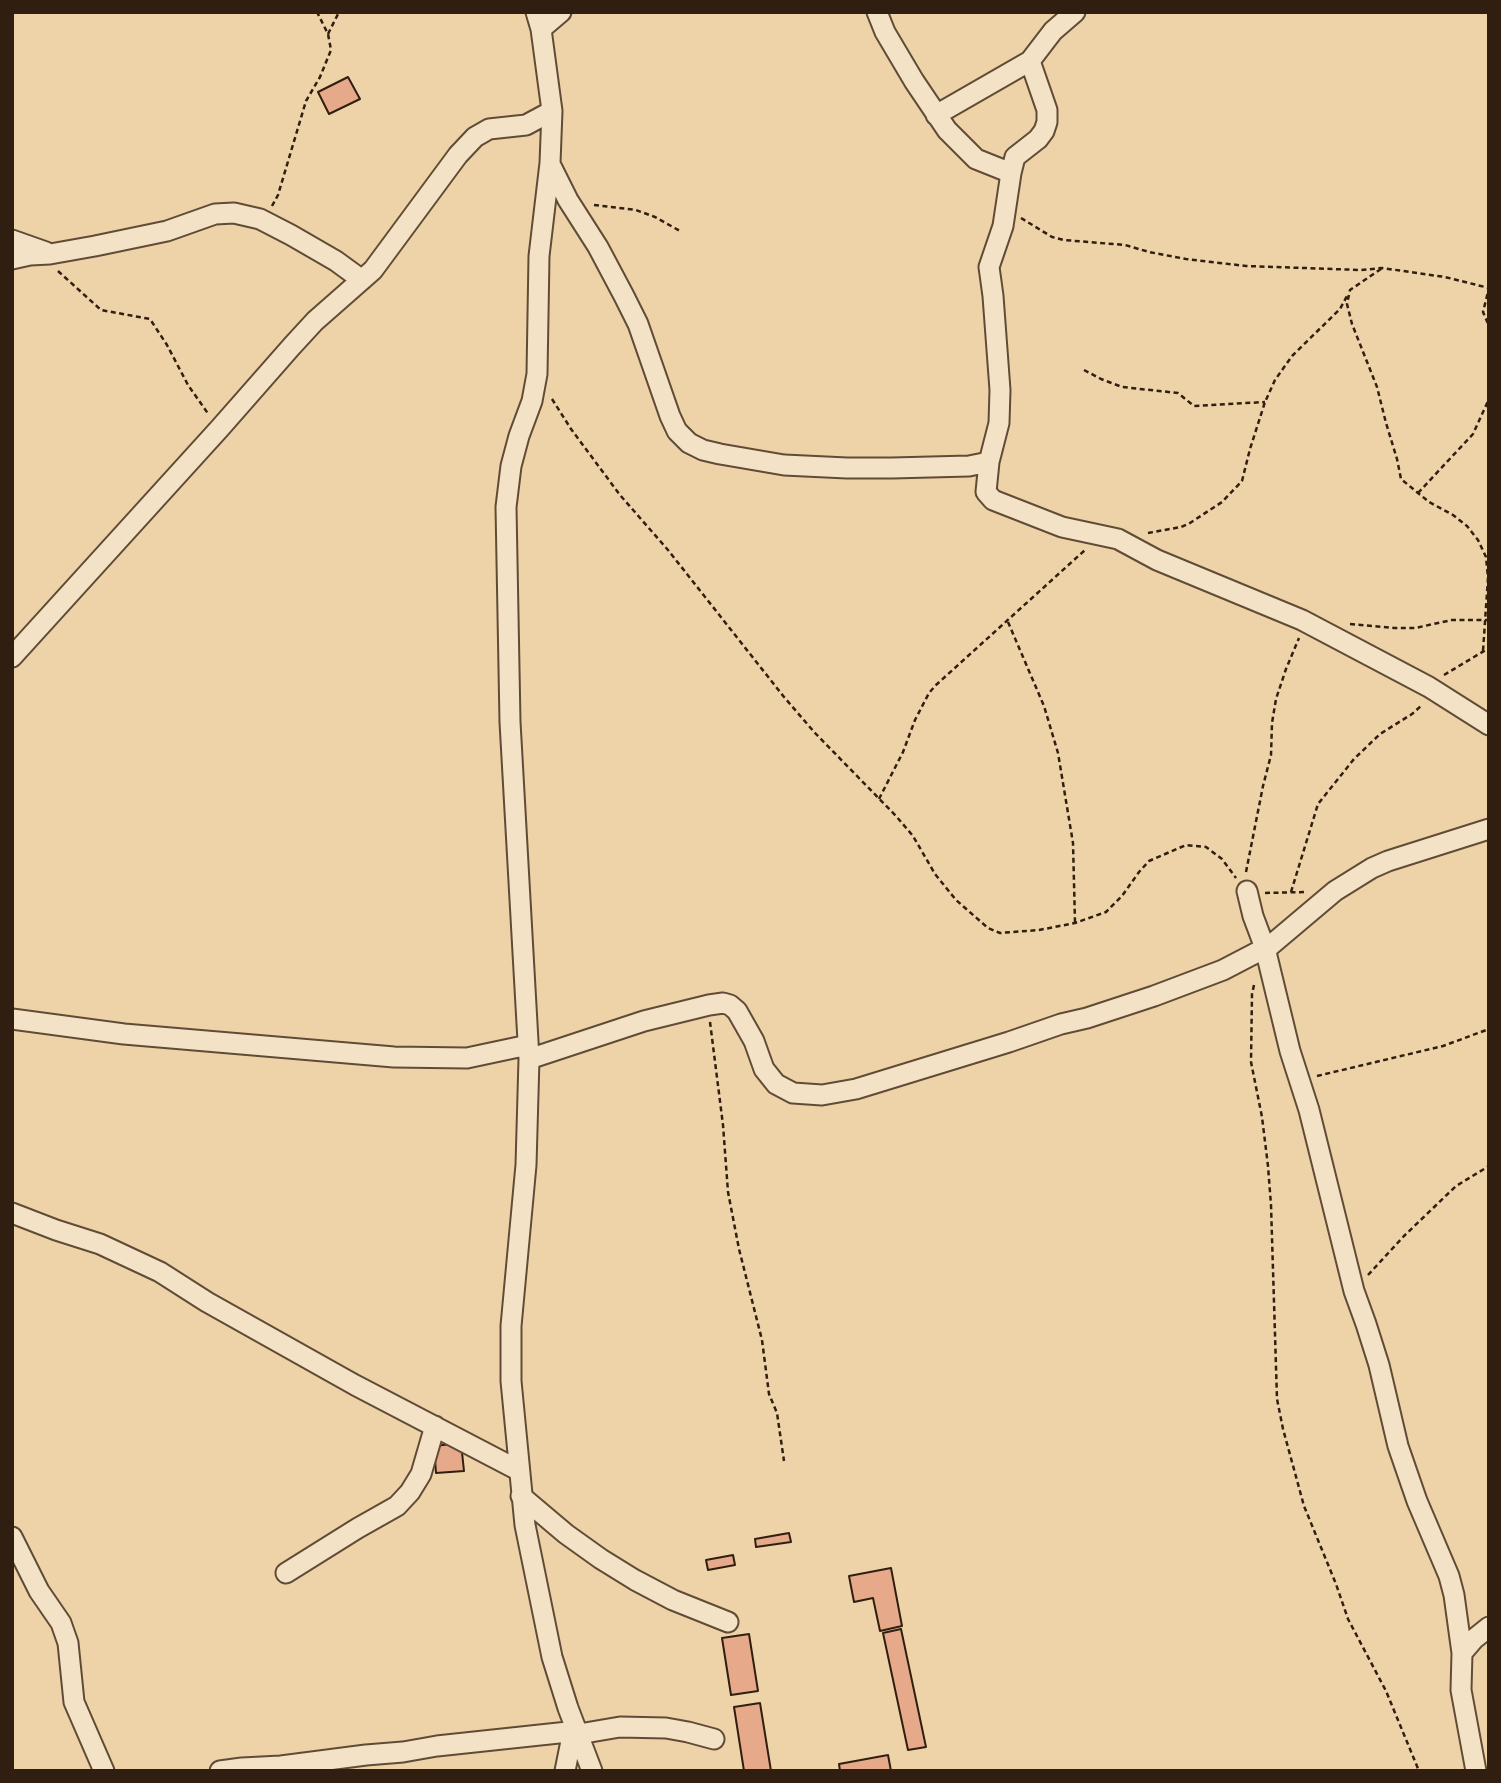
<!DOCTYPE html>
<html>
<head>
<meta charset="utf-8">
<style>
  body { margin:0 }
  #map { position:relative; width:1501px; height:1783px; overflow:hidden; background:#eed3a8; font-family:"EB Garamond",serif }
  canvas { display:block }
  .frame { position:absolute; inset:0; border:14px solid #301f10; pointer-events:none }
</style>
</head>
<body>
<div id="map">
<canvas width="1501" height="1783"></canvas>
<div class="frame"></div>
</div>
<script>
const ctx = document.querySelector('canvas').getContext('2d');
ctx.lineJoin = 'round';
function paint(path, color) { ctx.fillStyle = color; ctx.fill(path, 'evenodd'); }
const poly = rows => new Path2D(rows.map(r => 'M' + r).join(''));
function trace(path, color, width, dash) { ctx.strokeStyle = color; ctx.lineWidth = width; ctx.lineCap = dash ? 'butt' : 'round'; ctx.setLineDash(dash || []); ctx.stroke(path); }
const building = poly([
  [348,77,360,99,329,114,318,92,348,77],
  [461,1443,464,1471,436,1473,434,1446,461,1443],
  [789,1533,791,1542,756,1547,755,1539,789,1533],
  [733,1555,735,1565,708,1570,706,1560,733,1555],
  [891,1568,902,1626,880,1631,873,1598,854,1602,849,1576,891,1568],
  [901,1629,926,1747,908,1750,883,1633,901,1629],
  [749,1634,758,1691,731,1695,722,1638,749,1634],
  [760,1703,771,1771,744,1771,734,1707,760,1703],
  [888,1755,891,1771,840,1771,839,1764,888,1755]
]);
paint(building, '#e6a989');
trace(building, '#301f10', 2);
const minor = poly([
  [536,12,541,29,552,111,550,163,539,256,537,374,532,401,519,436,511,466,506,507,510,722,529,1059,526,1165,511,1326,511,1381,525,1525,552,1657,568,1708,592,1771],
  [877,12,885,32,914,81,947,130,976,159,1011,173],
  [541,29,561,12],
  [1030,61,1047,110,1047,122,1044,131,1038,139,1015,157,1011,173,1003,226,989,267,993,296,1000,390,999,423,989,462,986,492,993,500,1062,527,1118,539,1157,560,1302,620,1429,687,1489,725],
  [936,115,1030,61,1053,31,1075,12],
  [550,164,568,200,598,247,624,296,638,324,670,416,677,431,689,443,703,450,720,454,784,465,847,468,892,468,969,466,989,462],
  [12,240,46,252],
  [12,259,30,255,50,254,95,246,167,231,215,214,234,213,260,219,291,235,336,261,362,280],
  [12,657,220,428,292,346,315,321,373,270,458,155,475,137,489,129,526,125,552,111],
  [1247,891,1253,916,1265,948,1290,1051,1309,1110,1354,1291,1366,1324,1379,1365,1398,1446,1417,1501,1449,1576,1454,1595,1462,1653,1461,1690,1476,1771],
  [12,1019,124,1034,394,1057,467,1058,528,1045],
  [529,1059,644,1021,709,1005,723,1003,730,1005,737,1011,754,1041,764,1069,776,1084,793,1093,822,1095,856,1089,1009,1042,1061,1024,1087,1018,1154,996,1223,970,1271,945,1335,891,1372,868,1388,861,1489,829],
  [12,1213,56,1230,100,1244,160,1272,207,1302,355,1385,518,1470],
  [521,1496,566,1534,601,1559,635,1580,673,1600,728,1622],
  [12,1537,39,1591,61,1623,68,1643,74,1702,104,1771],
  [286,1573,358,1528,397,1506,410,1492,421,1474,435,1426],
  [1462,1653,1474,1639,1489,1627],
  [579,1734,620,1727,666,1728,688,1732,714,1739],
  [220,1771,242,1768,281,1766,366,1755,403,1752,437,1746,568,1732,576,1730],
  [565,1771,573,1731]
]);
trace(minor, '#604c36', 23);
trace(poly([
  [328,34,339,12],
  [594,205,636,210,655,217,680,231],
  [272,206,278,195,306,101,320,77,331,50,328,34,317,12],
  [1021,218,1052,237,1064,240,1125,245,1149,252,1186,259,1246,266,1361,270,1382,268,1445,277,1489,288,1483,312,1489,326],
  [1381,269,1350,290,1347,304,1352,324,1377,387,1386,423,1397,459,1401,479,1429,502,1453,515,1467,526,1478,540,1486,557,1488,578,1483,651],
  [58,271,101,310,150,319,167,345,188,385,209,415],
  [1084,370,1101,379,1122,387,1178,393,1194,406,1265,402],
  [552,399,571,429,620,495,668,550,784,697,815,733,896,816,913,836,935,874,956,900,988,928,1000,933,1039,930,1075,923,1106,912,1122,896,1139,872,1149,861,1186,845,1206,847,1222,859,1236,878],
  [1418,493,1473,434,1489,399],
  [1148,533,1181,527,1190,523,1222,502,1242,481,1250,449,1265,402,1275,380,1292,356,1340,309,1347,296],
  [1008,622,1044,706,1058,753,1073,843,1075,923],
  [1350,624,1394,628,1415,628,1452,620,1489,620],
  [1444,675,1489,648],
  [879,799,903,752,915,720,929,693,936,685,1085,550],
  [1246,872,1263,786,1271,755,1272,723,1276,699,1286,669,1299,638],
  [1291,892,1318,804,1354,759,1380,734,1412,714,1422,705],
  [1265,893,1304,892],
  [1254,985,1252,994,1251,1062,1262,1117,1268,1166,1271,1205,1277,1399,1283,1429,1304,1506,1336,1584,1348,1619,1386,1691,1419,1771],
  [710,1022,723,1125,728,1192,739,1249,762,1340,769,1394,777,1413,784,1461],
  [1317,1076,1443,1046,1489,1029],
  [1368,1275,1404,1236,1456,1186,1489,1166]
]), '#301f10', 2.5, [5, 3.5]);
trace(minor, '#f4e2c6', 19);
</script>
</body>
</html>
